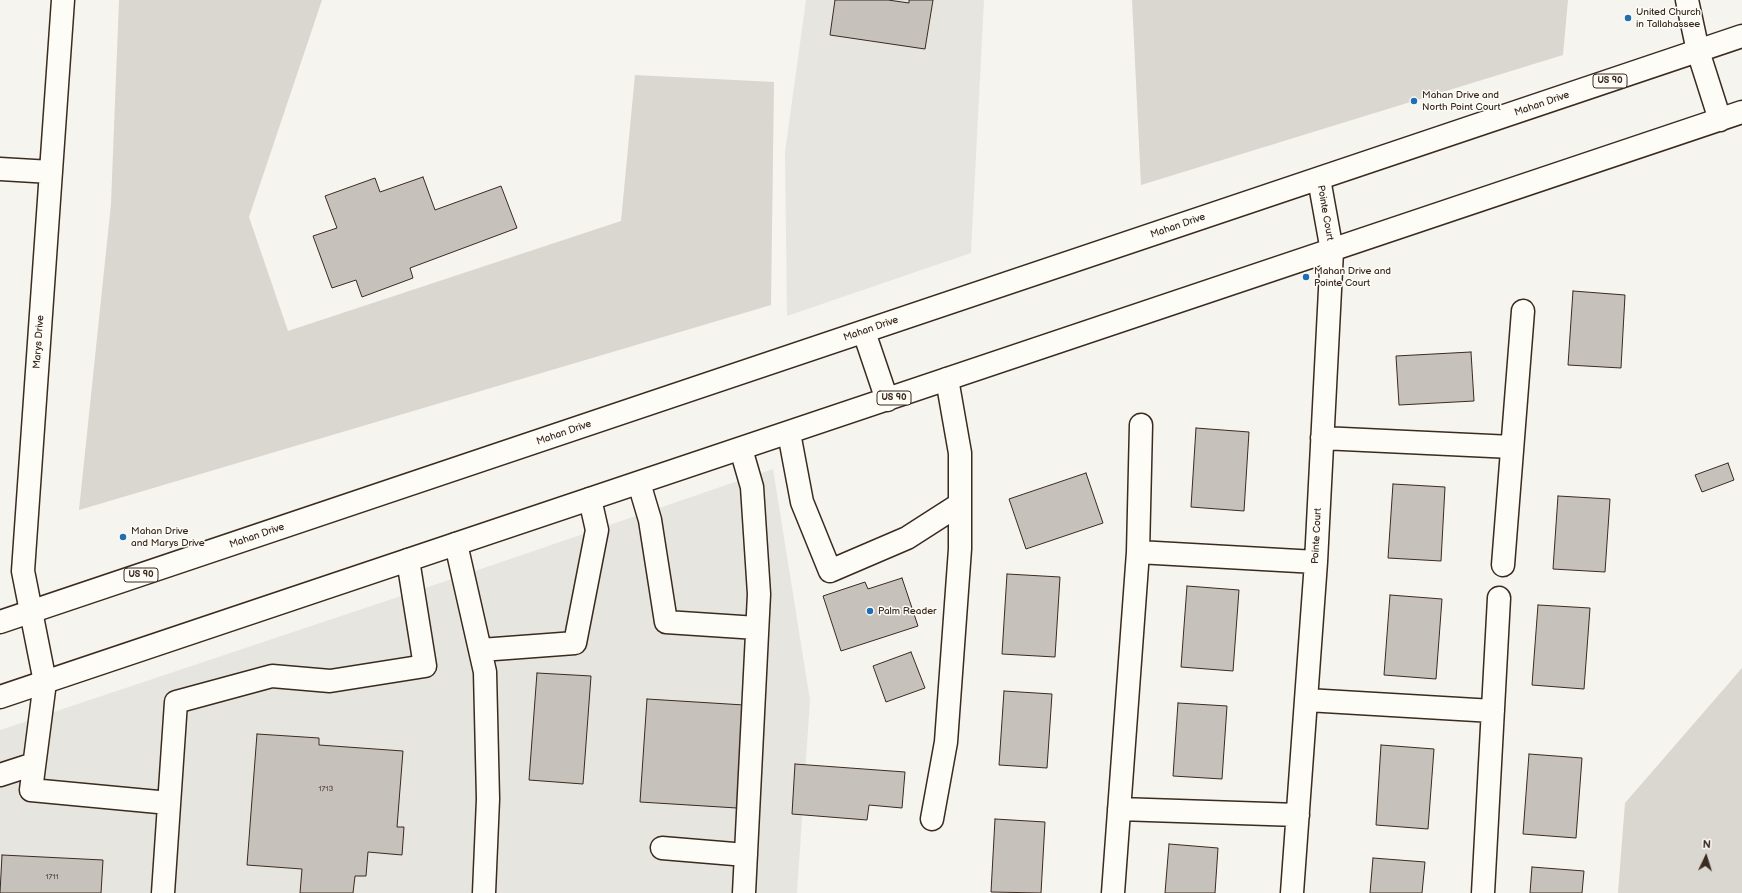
<!DOCTYPE html>
<html>
<head>
<meta charset="utf-8">
<style>
  body { margin:0 }
  #map { position:relative; width:1742px; height:893px; overflow:hidden; background:#f5f4ee; font-family:"Balsamiq Sans",sans-serif }
  canvas { display:block }
  .north { position:absolute; left:1686px; top:837px; width:40px; height:40px; -webkit-text-stroke:3px #fdfcf7; paint-order:stroke; rotate:4deg; font-size:11px; font-weight:700; line-height:16px; text-align:center; color:#3b2a1e }
  .north::after { content:''; display:block; margin:auto; width:14px; height:18px; background:#3b2a1e; clip-path:polygon(50% 0,100% 100%,50% 72%,0 100%) }
</style>
</head>
<body>
<div id="map">
<canvas width="1742" height="893"></canvas>
<div class="north">N</div>
</div>
<script>
const ctx = document.querySelector('canvas').getContext('2d');
ctx.lineJoin = 'round';
function paint(path, color) { ctx.fillStyle = color; ctx.fill(path, 'evenodd'); }
const poly = rows => new Path2D(rows.map(r => 'M' + r).join(''));
function trace(path, color, width, dash) { ctx.strokeStyle = color; ctx.lineWidth = width; ctx.lineCap = dash ? 'butt' : 'round'; ctx.setLineDash(dash || []); ctx.stroke(path); }
function drawText(font, color, halo, rows, align = 'center') {
  ctx.font = font + ' "Balsamiq Sans",sans-serif'; ctx.lineWidth = 3; ctx.setLineDash([]); ctx.textBaseline = 'middle'; ctx.strokeStyle = halo; ctx.fillStyle = color; for (const [text, x, y, turn = 0] of rows) {
    ctx.save(); ctx.translate(x, y); ctx.rotate((+turn || 0) * Math.PI / 180); ctx.textAlign = isNaN(turn) ? turn : align; if (halo) ctx.strokeText(text, 0, 0); ctx.fillText(text, 0, 0); ctx.restore();
  }
}
paint(poly([
  [806,0,984,0,971,253,787,316,785,152],
  [773,469,810,700,797,893,0,893,0,730,443,582]
]), '#e7e5df');
paint(poly([
  [119,0,322,0,249,217,288,331,621,221,635,75,774,82,771,305,79,510,111,204],
  [1132,0,1568,0,1563,55,1141,185],
  [1742,668,1742,893,1618,893,1625,803]
]), '#dad6d0');
const building = poly([
  [835,0,888,0,909,3,909,0,933,0,925,49,830,35,835,0],
  [423,177,435,210,501,186,517,228,410,268,413,278,362,297,356,280,332,288,313,236,337,228,325,196,375,178,380,192,423,177],
  [1573,291,1625,295,1621,368,1568,365,1573,291],
  [1471,352,1474,401,1399,405,1396,356,1471,352],
  [1196,428,1249,432,1244,511,1191,507,1196,428],
  [1728,463,1734,480,1702,492,1695,475,1728,463],
  [1086,473,1103,523,1026,549,1009,499,1086,473],
  [1393,484,1445,487,1441,561,1388,558,1393,484],
  [1558,496,1610,499,1605,572,1553,569,1558,496],
  [1007,574,1060,577,1055,657,1002,654,1007,574],
  [902,578,918,626,841,651,823,596,865,582,868,589,902,578],
  [1187,586,1239,590,1233,671,1181,667,1187,586],
  [1390,595,1442,599,1436,679,1384,675,1390,595],
  [1538,605,1590,608,1584,689,1532,685,1538,605],
  [911,652,925,688,886,702,873,666,911,652],
  [537,673,591,676,583,784,529,780,537,673],
  [1004,691,1052,694,1047,768,999,765,1004,691],
  [647,699,744,705,737,808,640,802,647,699],
  [1178,703,1227,706,1222,779,1173,776,1178,703],
  [257,734,319,738,319,745,403,751,397,827,404,827,402,855,368,852,366,876,355,876,353,893,300,893,302,869,247,865,257,734],
  [1381,745,1434,749,1428,829,1376,825,1381,745],
  [1529,754,1582,758,1576,838,1523,834,1529,754],
  [795,764,905,772,902,808,869,805,867,820,792,814,795,764],
  [995,819,1045,822,1041,893,991,892,995,819],
  [1169,844,1218,848,1215,893,1165,893,1169,844],
  [2,855,103,860,101,893,0,893,2,855],
  [1373,858,1425,862,1422,893,1370,893,1373,858],
  [1532,867,1584,871,1582,893,1530,893,1532,867]
]);
paint(building, '#c7c1bb');
trace(building, '#3b2a1e', 1);
const minor = poly([
  [63,0,23,571,45,682,31,790,169,803],
  [1687,0,1698,51],
  [0,169,51,172],
  [789,433,802,502,830,571,907,538,960,504],
  [1322,438,1512,447],
  [741,449,752,487,759,594,744,893],
  [639,483,650,520,666,622,757,628],
  [456,544,485,672,488,799,484,893],
  [1138,552,1316,562],
  [1503,565,1523,311],
  [481,650,575,643,597,530,590,499],
  [1307,700,1493,711],
  [0,775,34,764],
  [1119,809,1298,815],
  [932,819,946,742,960,549,960,453,947,379],
  [662,848,746,855],
  [163,893,176,702,272,676,330,681,425,666,408,560],
  [1113,893,1138,552,1141,425],
  [1292,893,1316,562,1332,251,1319,179],
  [1483,893,1499,598]
]);
const major = poly([
  [1698,51,1720,120],
  [864,332,887,400],
  [0,622,1742,36],
  [0,697,1742,112]
]);
trace(minor, '#3b2a1e', 25);
trace(major, '#3b2a1e', 25);
trace(minor, '#fdfcf7', 22);
trace(major, '#fdfcf7', 22);
for (const [x, y, r, color] of [
  [1628,18,4,"#1f6fb2"],
  [1414,101,4,"#1f6fb2"],
  [1306,277,4,"#1f6fb2"],
  [123,537,4,"#1f6fb2"],
  [870,611,4,"#1f6fb2"]
]) { const dot = new Path2D(); dot.arc(x, y, r, 0, 2 * Math.PI); ctx.fillStyle = color; ctx.fill(dot); trace(dot, '#fdfcf7', 1.5); }
drawText('8px', '#5e5045', null, [
  ["1713",326,789],
  ["1711",52,877]
]);
for (const [x, y, w] of [
  [1610,81,34],
  [894,398,34],
  [141,575,34]
]) { const box = new Path2D(); box.roundRect(x - w / 2, y - 7, w, 14, 3); ctx.fillStyle = '#fdfcf7'; ctx.fill(box); trace(box, '#3b2a1e', 1); }
drawText('bold 9px', '#3b2a1e', null, [
  ["US 90",1610,81],
  ["US 90",894,398],
  ["US 90",141,575]
]);
drawText('10px', '#3b2a1e', '#fdfcf7', [
  ["United Church",1636,12],
  ["in Tallahassee",1636,24],
  ["Mahan Drive and",1422,95],
  ["North Point Court",1422,107],
  ["Mahan Drive and",1314,271],
  ["Pointe Court",1314,283],
  ["Mahan Drive",131,531],
  ["and Marys Drive",131,543],
  ["Palm Reader",878,611]
], 'left');
drawText('10px', '#3b2a1e', '#fdfcf7', [
  ["Mahan Drive",1542,104,-19],
  ["Pointe Court",1325,213,80],
  ["Mahan Drive",1178,226,-19],
  ["Mahan Drive",871,329,-19],
  ["Marys Drive",39,342,-86],
  ["Mahan Drive",564,433,-19],
  ["Mahan Drive",257,536,-19],
  ["Pointe Court",1317,536,-87]
]);
</script>
</body>
</html>
